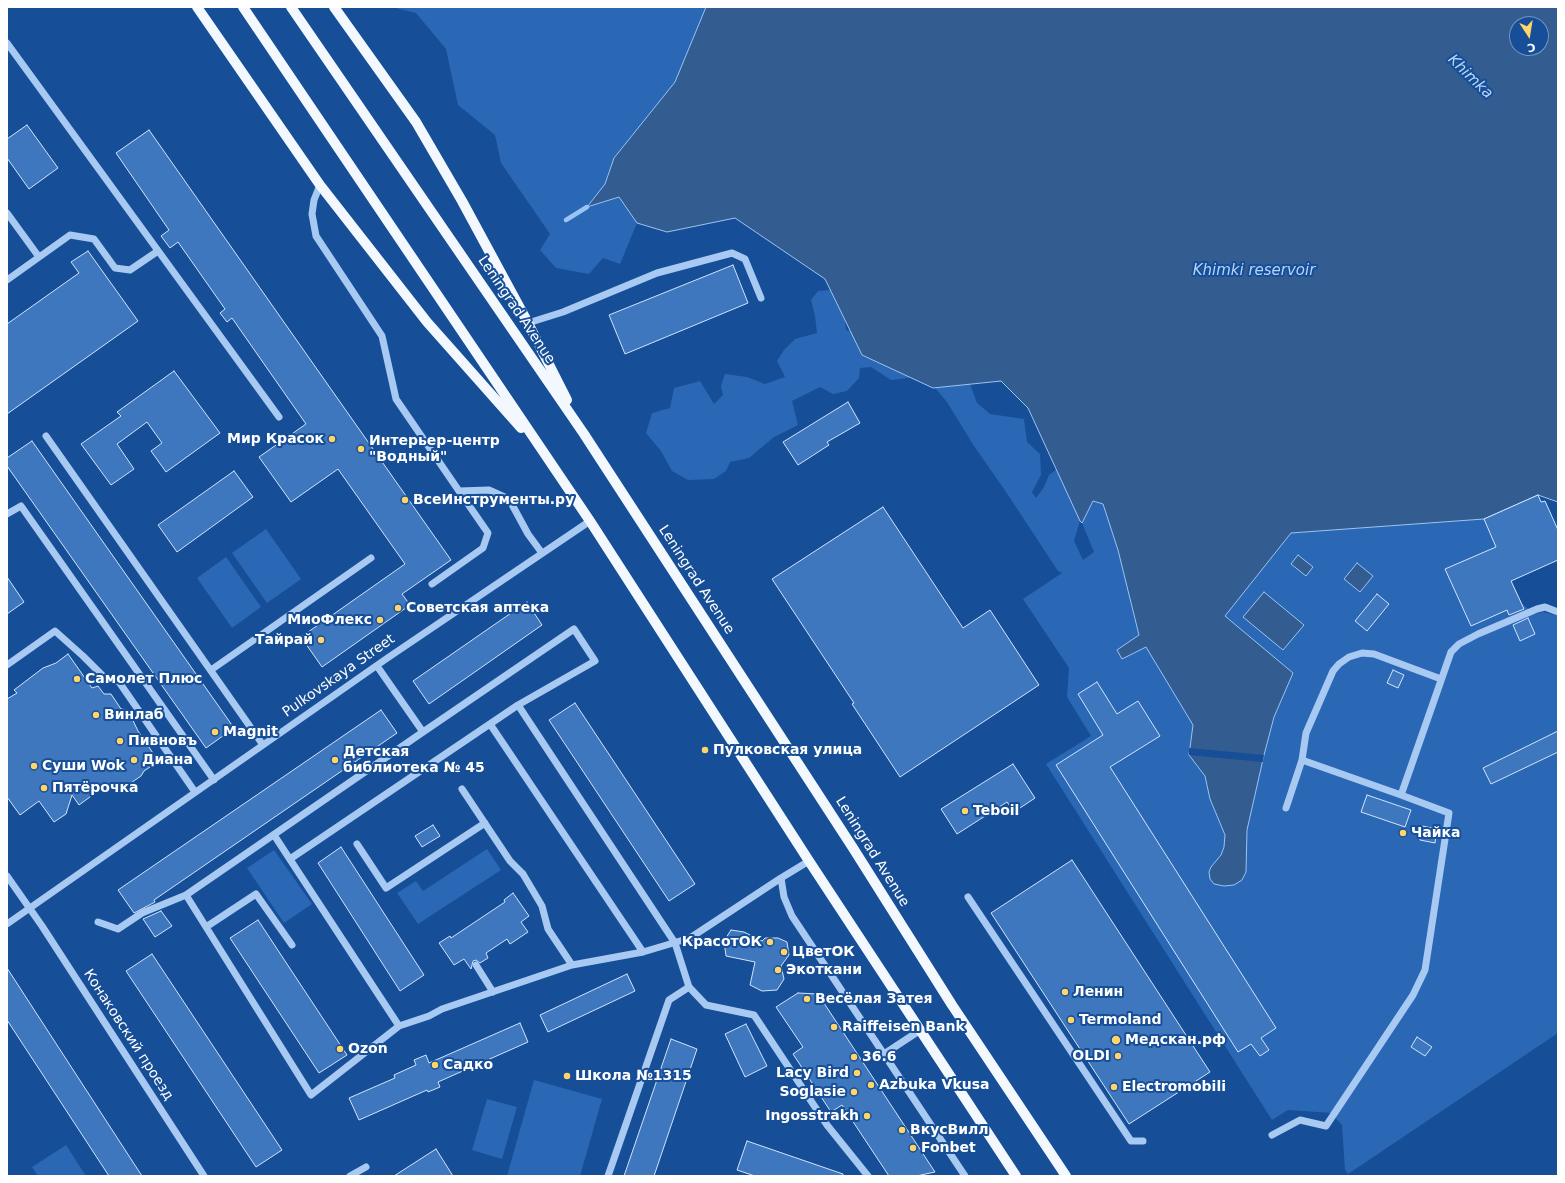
<!DOCTYPE html>
<html>
<head>
<meta charset="utf-8">
<style>
  body { margin:0 }
  #map { position:relative; width:1565px; height:1183px; overflow:hidden; background:#164e97; font-family:"DejaVu Sans",sans-serif }
  canvas { display:block }
  .frame { position:absolute; inset:0; border:8px solid #fff; pointer-events:none }
  .north { position:absolute; left:1509px; top:16px; width:40px; height:40px; box-sizing:border-box; background:#164e97; border:1px solid #7395c1; border-radius:50%; rotate:168deg; font-size:11px; font-weight:700; line-height:16px; text-align:center; color:#fff }
  .north::after { content:''; display:block; margin:auto; width:14px; height:18px; background:#ffd469; clip-path:polygon(50% 0,100% 100%,50% 72%,0 100%) }
</style>
</head>
<body>
<div id="map">
<canvas width="1565" height="1183"></canvas>
<div class="frame"></div>
<div class="north">С</div>
</div>
<script>
const ctx = document.querySelector('canvas').getContext('2d');
ctx.lineJoin = 'round';
function paint(path, color) { ctx.fillStyle = color; ctx.fill(path, 'evenodd'); }
const poly = rows => new Path2D(rows.map(r => 'M' + r).join(''));
function trace(path, color, width, dash) { ctx.strokeStyle = color; ctx.lineWidth = width; ctx.lineCap = dash ? 'butt' : 'round'; ctx.setLineDash(dash || []); ctx.stroke(path); }
function drawText(font, color, halo, rows, align = 'center') {
  ctx.font = font + ' "DejaVu Sans",sans-serif'; ctx.lineWidth = 4; ctx.setLineDash([]); ctx.textBaseline = 'middle'; ctx.strokeStyle = halo; ctx.fillStyle = color; for (const [text, x, y, turn = 0] of rows) {
    ctx.save(); ctx.translate(x, y); ctx.rotate((+turn || 0) * Math.PI / 180); ctx.textAlign = isNaN(turn) ? turn : align; if (halo) ctx.strokeText(text, 0, 0); ctx.fillText(text, 0, 0); ctx.restore();
  }
}
paint(poly([
  [392,7,706,7,675,82,614,158,605,184,587,206,619,197,637,223,620,264,603,258,589,274,556,268,540,250,550,234,501,163,495,135,458,105,446,49,416,13],
  [831,290,843,304,846,330,965,371,977,403,990,414,1024,419,1027,442,1040,454,1041,475,1032,492,1036,498,1044,487,1049,475,1061,466,1075,501,1080,521,1074,541,1083,560,1094,552,1082,523,1093,501,1103,504,1118,550,1139,635,1117,650,1122,659,1146,646,1193,725,1189,755,1205,776,1210,799,1225,835,1224,847,1221,855,1211,867,1209,872,1210,879,1224,886,1234,885,1242,880,1246,872,1247,830,1264,755,1274,717,1293,673,1224,616,1291,533,1484,519,1538,495,1541,502,1545,501,1558,530,1558,560,1512,581,1522,604,1535,614,1543,612,1558,616,1558,1033,1348,1174,1345,1170,1342,1125,1331,1113,1288,1110,1272,1120,1046,764,1091,736,1067,697,1069,668,1023,599,1062,573,1058,571,1008,495,974,446,947,402,925,376,891,380,871,367,860,368,859,378,847,391,833,394,820,387,792,401,798,425,774,437,749,458,730,462,726,471,714,479,688,480,672,471,661,451,646,433,652,413,670,408,674,388,700,381,714,404,723,395,721,386,725,374,747,377,765,384,785,377,777,361,784,350,795,339,817,333,815,316,811,300,818,291],
  [266,529,301,579,267,603,232,553],
  [226,557,261,607,232,628,197,578],
  [487,849,501,870,418,924,397,893,416,881,423,891],
  [274,850,312,904,284,923,247,868],
  [534,1080,602,1099,580,1176,507,1176],
  [487,1099,517,1107,502,1159,472,1150],
  [66,1145,86,1176,38,1176,32,1167]
]), '#2a68b5');
const water = poly([
  [706,7,1558,7,1558,502,1538,495,1484,519,1291,533,1225,616,1293,673,1274,717,1264,755,1247,830,1246,872,1242,880,1234,885,1224,886,1214,884,1210,879,1209,872,1211,867,1221,855,1224,847,1225,835,1210,799,1205,776,1189,755,1193,725,1146,647,1122,659,1117,650,1139,635,1118,550,1103,504,1093,501,1082,523,1080,521,1028,408,1001,381,933,388,862,355,825,279,735,218,667,232,637,223,619,197,587,207,605,184,614,158,675,82,706,7],
  [1517,24,1541,24,1541,48,1517,48,1517,24],
  [1298,555,1313,567,1306,576,1291,564,1298,555],
  [1357,563,1373,576,1360,592,1344,579,1357,563],
  [1264,592,1304,625,1283,650,1243,617,1264,592]
]);
paint(water, '#335c91');
trace(water, '#9bc4f4', 1);
paint(poly([
  [1189,748,1264,755,1263,762,1189,755]
]), '#164e97');
trace(poly([
  [566,220,587,207]
]), '#9bc4f4', 4.5);
const building = poly([
  [27,125,58,168,29,189,7,158,7,139,27,125],
  [149,130,451,560,402,594,410,605,322,667,301,637,405,564,338,469,291,502,259,457,306,424,232,318,227,322,220,313,225,309,178,242,170,248,161,236,169,230,116,153,149,130],
  [88,251,138,321,7,414,7,324,79,273,71,262,88,251],
  [733,265,748,303,625,354,609,315,733,265],
  [174,371,220,433,166,472,151,451,162,443,147,422,117,444,134,469,111,485,81,444,121,416,117,412,174,371],
  [848,402,860,423,827,442,829,445,798,465,783,442,848,402],
  [32,441,234,728,206,748,7,466,7,458,32,441],
  [234,471,253,497,177,552,158,525,234,471],
  [1538,495,1541,502,1545,501,1558,530,1558,560,1511,581,1524,609,1509,615,1507,610,1471,626,1445,569,1496,547,1484,519,1538,495],
  [883,507,963,628,990,610,1039,685,900,777,852,704,854,703,772,579,883,507],
  [7,577,24,602,7,614,7,577],
  [1377,594,1389,604,1367,631,1355,621,1377,594],
  [527,602,542,625,429,704,413,681,527,602],
  [1528,618,1535,634,1520,641,1513,625,1528,618],
  [68,654,92,688,98,686,104,694,111,694,121,709,128,710,138,731,155,756,153,765,144,771,141,776,116,793,109,783,79,805,72,795,66,814,54,822,39,801,20,815,7,797,7,699,17,693,14,690,43,668,56,663,68,654],
  [1393,670,1404,675,1398,688,1387,683,1393,670],
  [1097,682,1117,714,1138,701,1160,736,1110,767,1276,1028,1261,1038,1269,1050,1260,1056,1251,1044,1238,1052,1056,765,1103,735,1078,694,1097,682],
  [575,703,695,884,669,901,549,720,575,703],
  [381,710,397,733,154,900,155,902,134,913,118,890,381,710],
  [1558,731,1558,752,1491,784,1483,768,1558,731],
  [1013,764,1035,798,1014,812,1007,802,957,834,941,809,1013,764],
  [1367,795,1411,810,1405,827,1361,812,1367,795],
  [433,825,440,836,422,847,415,836,433,825],
  [1422,826,1437,829,1435,843,1420,840,1422,826],
  [341,847,424,975,400,991,318,863,341,847],
  [1072,860,1210,1072,1129,1124,991,913,1072,860],
  [513,893,529,916,521,922,528,932,510,944,507,939,486,953,488,958,480,963,476,960,473,961,471,969,464,959,454,965,439,943,450,936,451,938,505,902,504,900,513,893],
  [161,911,172,926,155,937,143,919,161,911],
  [258,920,347,1055,319,1073,230,938,258,920],
  [731,930,744,932,762,941,765,938,778,938,787,942,789,955,781,966,784,979,777,990,762,991,750,985,755,962,726,956,724,941,731,930],
  [152,954,282,1150,256,1167,126,971,152,954],
  [7,968,129,1156,142,1176,109,1176,7,1020,7,968],
  [627,974,635,991,548,1032,540,1015,627,974],
  [798,993,818,994,935,1172,916,1176,889,1176,842,1105,831,1112,793,1054,803,1047,776,1007,798,993],
  [520,1023,528,1042,438,1082,440,1087,428,1092,427,1090,359,1120,349,1098,395,1078,394,1075,416,1065,414,1060,426,1055,429,1063,520,1023],
  [746,1024,767,1066,745,1077,725,1034,746,1024],
  [1417,1037,1432,1047,1425,1056,1411,1047,1417,1037],
  [671,1039,697,1049,654,1176,624,1176,671,1039],
  [747,1141,843,1174,843,1176,755,1176,737,1170,747,1141],
  [436,1149,453,1176,394,1176,436,1149]
]);
paint(building, '#3f77be');
trace(building, '#d0e4fc', 1);
trace(poly([
  [7,43,279,417],
  [320,185,314,200,312,214,316,236,382,336,396,399,459,491,489,490,509,499,528,534,542,553],
  [7,213,39,257],
  [7,280,70,235,94,239,115,268,130,270,158,251],
  [528,323,563,312,657,273,732,253,745,259,761,298],
  [46,436,263,745],
  [7,514,21,506,214,780],
  [432,584,483,548,488,533,459,491],
  [7,665,55,631,83,656,104,677,119,682,195,792],
  [377,666,423,732,186,895,311,1095,399,1026,429,1016,442,1009,572,965,643,952,690,938,781,878],
  [211,670,371,558],
  [518,705,675,943,689,987,706,1005,754,1015,827,1125,868,1176],
  [490,724,643,952],
  [462,789,510,861,523,874,542,906,548,929,572,965],
  [1401,795,1302,760,1306,733,1333,671,1339,664,1349,657,1362,653,1374,654,1441,679],
  [1286,808,1302,760],
  [274,835,399,1026],
  [357,844,386,888,485,823],
  [290,859,518,705,595,661,574,629,423,732],
  [809,861,781,878,784,897,792,916,965,1176],
  [7,876,42,926,204,1176],
  [968,897,1131,1141,1143,1141],
  [98,922,118,929,142,913,186,895],
  [7,924,386,659,590,521],
  [206,927,256,894,292,945],
  [476,965,493,992],
  [884,1054,919,1031],
  [1272,1135,1300,1120,1326,1126,1413,995,1425,970,1449,813,1401,795,1451,652,1459,644,1478,634,1537,609,1545,607,1558,612],
  [350,1176,366,1167],
  [608,1176,669,1000,689,987]
]), '#a8c9f1', 7);
trace(poly([
  [197,7,320,185,427,322,521,428],
  [243,7,590,521,809,861,1016,1176],
  [291,7,584,434,853,848,952,1005,1066,1176],
  [334,7,416,122,462,201,528,323,567,400]
]), '#f3f8ff', 10);
for (const [x, y, r, color] of [
  [332,439,4,"#ffd469"],
  [361,449,4,"#ffd469"],
  [405,500,4,"#ffd469"],
  [398,608,4,"#ffd469"],
  [380,620,4,"#ffd469"],
  [321,640,4,"#ffd469"],
  [77,679,4,"#ffd469"],
  [96,715,4,"#ffd469"],
  [215,732,4,"#ffd469"],
  [120,741,4,"#ffd469"],
  [705,750,4,"#ffd469"],
  [134,760,4,"#ffd469"],
  [335,760,4,"#ffd469"],
  [34,766,4,"#ffd469"],
  [44,788,4,"#ffd469"],
  [965,811,4,"#ffd469"],
  [1403,833,4,"#ffd469"],
  [770,942,4,"#ffd469"],
  [784,952,4,"#ffd469"],
  [778,970,4,"#ffd469"],
  [1065,992,4,"#ffd469"],
  [807,999,4,"#ffd469"],
  [1071,1020,4,"#ffd469"],
  [834,1027,4,"#ffd469"],
  [1116,1040,5,"#ffd469"],
  [340,1049,4,"#ffd469"],
  [1118,1056,4,"#ffd469"],
  [854,1057,4,"#ffd469"],
  [435,1065,4,"#ffd469"],
  [857,1073,4,"#ffd469"],
  [567,1076,4,"#ffd469"],
  [871,1085,4,"#ffd469"],
  [1114,1087,4,"#ffd469"],
  [854,1092,4,"#ffd469"],
  [867,1116,4,"#ffd469"],
  [902,1130,4,"#ffd469"],
  [913,1148,4,"#ffd469"]
]) { const dot = new Path2D(); dot.arc(x, y, r, 0, 2 * Math.PI); ctx.fillStyle = color; ctx.fill(dot); trace(dot, '#164e97', 1.5); }
drawText('14px', '#fff', '#164e97', [
  ["Leningrad Avenue",516,310,56],
  ["Leningrad Avenue",696,580,57],
  ["Pulkovskaya Street",339,676,-35],
  ["Leningrad Avenue",872,852,58],
  ["Конаковский проезд",128,1035,57]
]);
drawText('bold 14px', '#fff', '#164e97', [
  ["Мир Красок",324,439,"right"],
  ["Интерьер-центр",369,441],
  ["\"Водный\"",369,457],
  ["ВсеИнструменты.ру",413,500],
  ["Советская аптека",406,608],
  ["МиоФлекс",372,620,"right"],
  ["Тайрай",313,640,"right"],
  ["Самолет Плюс",85,679],
  ["Винлаб",104,715],
  ["Magnit",223,732],
  ["Пивновъ",128,741],
  ["Пулковская улица",713,750],
  ["Детская",343,752],
  ["библиотека № 45",343,768],
  ["Диана",142,760],
  ["Суши Wok",42,766],
  ["Пятёрочка",52,788],
  ["Teboil",973,811],
  ["Чайка",1411,833],
  ["КрасотОК",762,942,"right"],
  ["ЦветОК",792,952],
  ["Экоткани",786,970],
  ["Ленин",1073,992],
  ["Весёлая Затея",815,999],
  ["Termoland",1079,1020],
  ["Raiffeisen Bank",842,1027],
  ["Медскан.рф",1125,1040],
  ["Ozon",348,1049],
  ["OLDI",1110,1056,"right"],
  ["36.6",862,1057],
  ["Садко",443,1065],
  ["Lacy Bird",849,1073,"right"],
  ["Школа №1315",575,1076],
  ["Azbuka Vkusa",879,1085],
  ["Electromobili",1122,1087],
  ["Soglasie",846,1092,"right"],
  ["Ingosstrakh",859,1116,"right"],
  ["ВкусВилл",910,1130],
  ["Fonbet",921,1148]
], 'left');
drawText('italic 15px', '#b5d4f8', '#164e97', [
  ["Khimka",1470,77,44],
  ["Khimki reservoir",1254,271]
]);
</script>
</body>
</html>
